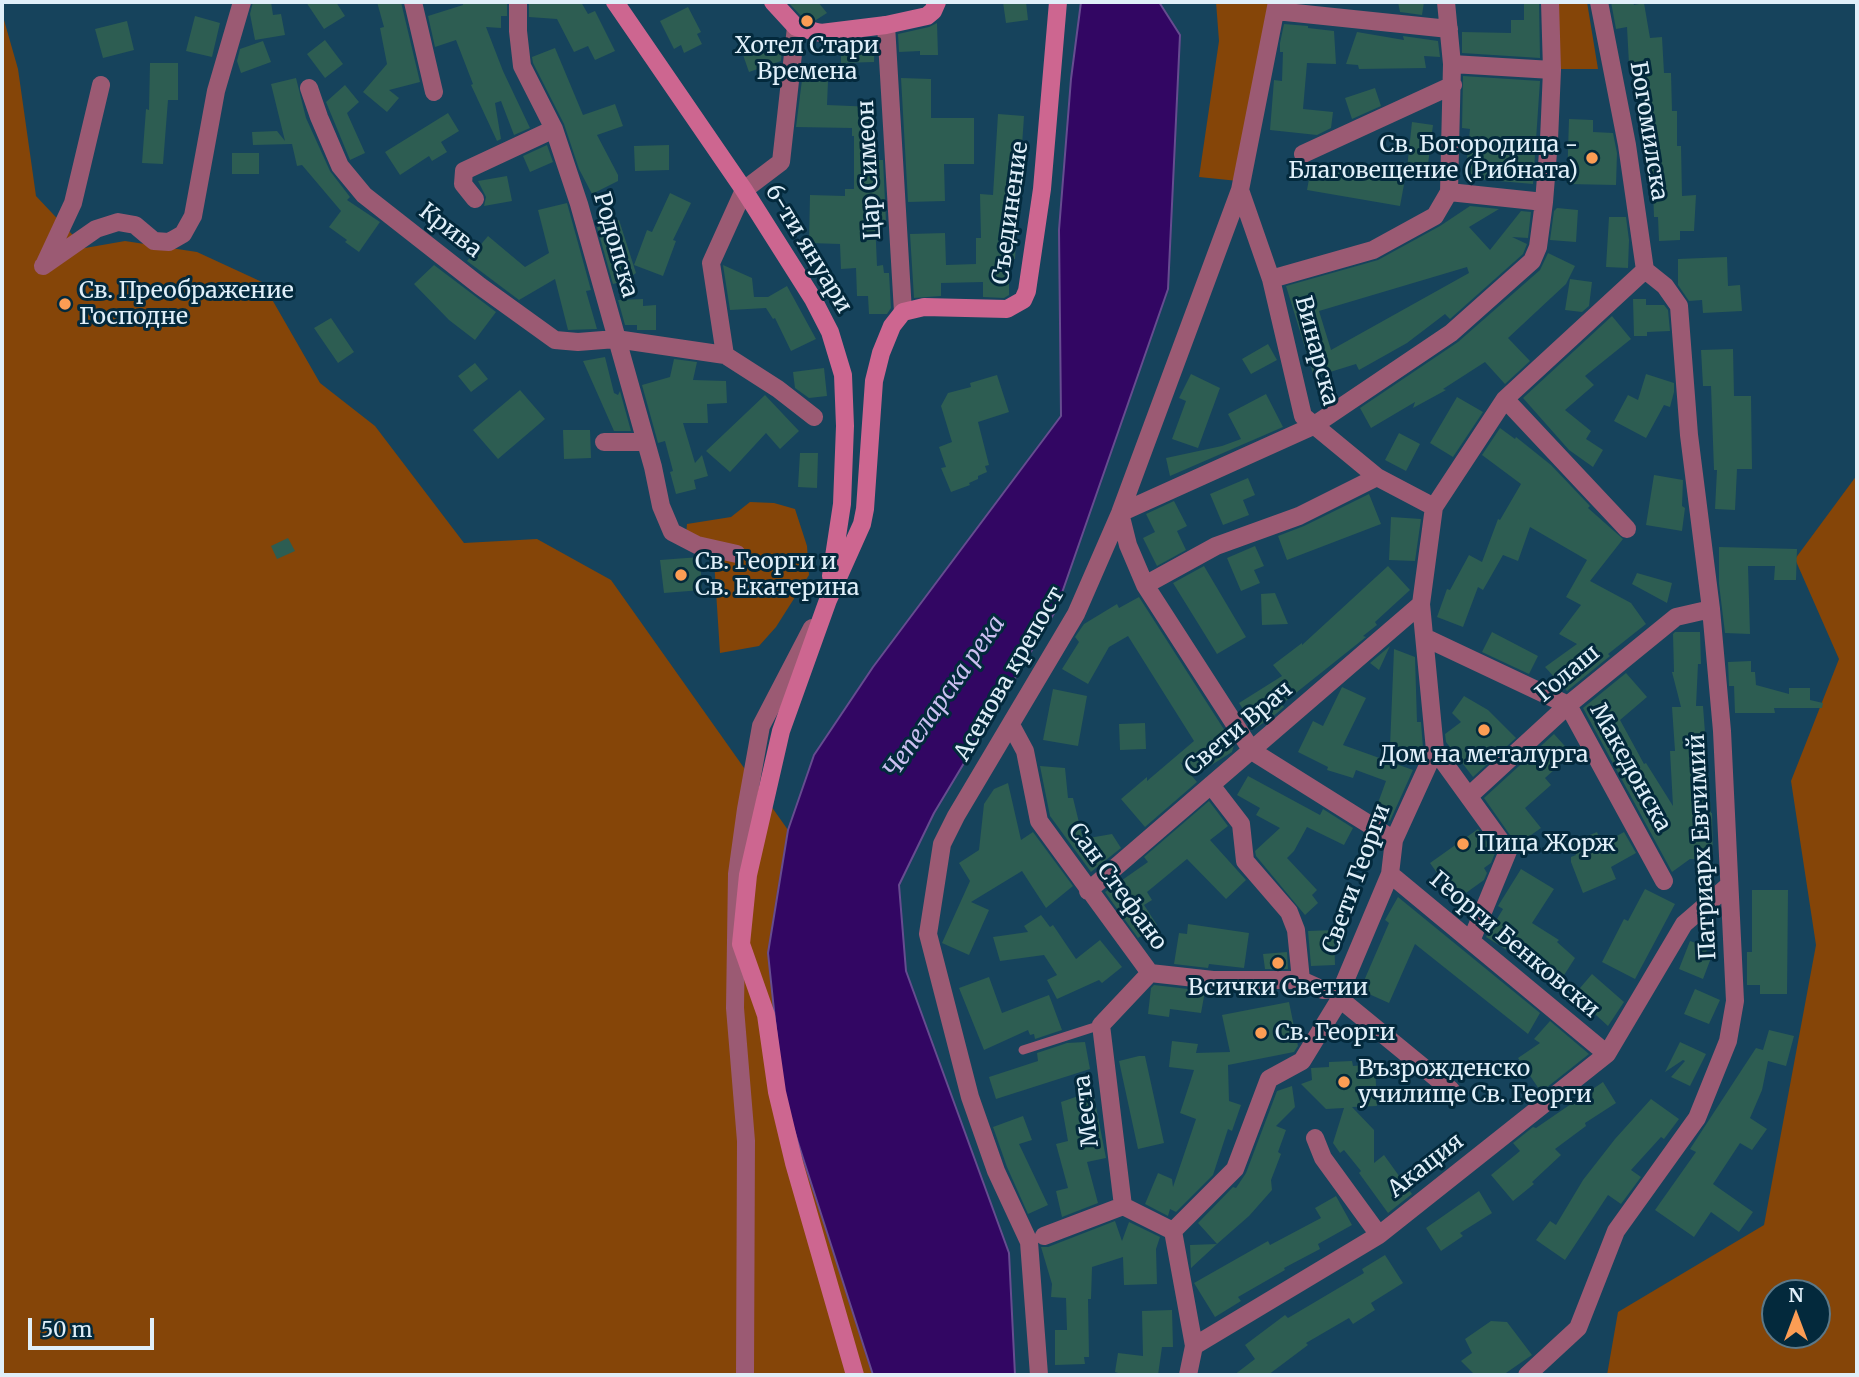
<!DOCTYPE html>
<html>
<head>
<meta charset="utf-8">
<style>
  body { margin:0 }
  #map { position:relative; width:1859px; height:1377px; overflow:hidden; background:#16435c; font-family:Merriweather,serif }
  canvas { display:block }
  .frame { position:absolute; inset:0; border:4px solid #e0eff9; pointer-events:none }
  .north { position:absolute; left:1761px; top:1279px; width:70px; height:70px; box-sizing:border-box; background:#03293c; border:2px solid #5b7888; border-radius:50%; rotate:0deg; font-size:19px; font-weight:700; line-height:28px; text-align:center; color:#e0eff9 }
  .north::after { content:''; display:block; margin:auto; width:24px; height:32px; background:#fc9d54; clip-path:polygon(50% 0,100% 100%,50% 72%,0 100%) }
  .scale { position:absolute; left:28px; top:1318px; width:126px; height:32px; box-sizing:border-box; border:4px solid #e0eff9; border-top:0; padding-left:9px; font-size:21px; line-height:24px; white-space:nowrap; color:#e0eff9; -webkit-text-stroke:5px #03293c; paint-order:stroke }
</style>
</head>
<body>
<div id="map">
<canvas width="1859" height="1377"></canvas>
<div class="frame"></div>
<div class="north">N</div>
<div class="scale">50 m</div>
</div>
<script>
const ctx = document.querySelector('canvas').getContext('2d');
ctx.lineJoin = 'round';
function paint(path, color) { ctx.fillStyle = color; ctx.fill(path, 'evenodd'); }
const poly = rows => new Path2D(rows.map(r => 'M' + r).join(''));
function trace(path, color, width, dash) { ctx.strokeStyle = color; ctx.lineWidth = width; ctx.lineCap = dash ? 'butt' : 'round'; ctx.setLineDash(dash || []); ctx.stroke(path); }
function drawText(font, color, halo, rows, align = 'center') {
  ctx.font = font + ' Merriweather,serif'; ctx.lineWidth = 6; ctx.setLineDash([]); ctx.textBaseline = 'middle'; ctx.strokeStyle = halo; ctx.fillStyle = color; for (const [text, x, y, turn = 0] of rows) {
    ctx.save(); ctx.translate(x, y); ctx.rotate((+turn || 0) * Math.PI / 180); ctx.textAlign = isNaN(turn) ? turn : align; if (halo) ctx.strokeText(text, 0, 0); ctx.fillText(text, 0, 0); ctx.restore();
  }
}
paint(poly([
  [1216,2,1271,2,1238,181,1199,177,1219,41],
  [1557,2,1587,2,1598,69,1558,69],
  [2,13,18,69,36,196,85,248,125,241,197,252,262,282,320,383,375,426,464,543,537,539,611,580,788,830,768,953,783,1096,873,1375,2,1375],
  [1857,475,1857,1375,1607,1375,1618,1312,1764,1225,1816,945,1791,781,1839,659,1795,559],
  [1775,1293,1817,1293,1817,1335,1775,1335],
  [750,502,774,503,795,509,807,546,809,575,776,627,759,646,720,653,714,560,686,535,687,524,731,517]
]), '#854508');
const water = poly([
  [1081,2,1159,2,1180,35,1168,289,1056,610,934,813,899,885,906,971,1009,1253,1015,1375,873,1375,783,1096,768,953,788,830,814,755,873,667,1061,416,1059,230,1071,79,1081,2]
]);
paint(water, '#320663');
trace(water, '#664c90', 2);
paint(poly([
  [253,2,271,2,273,15,281,14,285,35,255,40,250,14],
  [306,2,336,2,345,16,324,29],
  [377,2,401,2,420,82,389,90,399,98,387,112,363,92,387,64,380,28,384,27],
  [463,2,507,2,507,16,501,16,501,28,486,27,503,71,530,128,514,135,501,101,495,103,501,139,497,141,471,85,473,84,456,40,435,47,428,16,463,5],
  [529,2,581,2,588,14,595,11,615,51,595,60,588,46,574,52,557,19,529,17],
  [788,2,818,2,827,13,816,20,802,17],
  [1003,2,1026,2,1028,20,1006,23],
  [1398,2,1424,2,1422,15,1400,12],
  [1524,2,1539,2,1540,58,1462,53,1462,32,1511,33,1511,20,1524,20],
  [1611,2,1633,2,1634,5,1644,3,1650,38,1662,37,1664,73,1671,73,1672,111,1677,111,1677,146,1681,146,1682,196,1696,195,1694,231,1680,231,1680,240,1659,241,1658,217,1654,217,1653,188,1649,188,1648,137,1642,137,1642,98,1635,99,1634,64,1629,64,1627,27,1616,29],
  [688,7,701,32,697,34,702,44,684,53,681,45,674,49,660,21],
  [195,16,220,23,212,57,186,51],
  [127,21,134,50,103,58,95,29],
  [937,23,938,55,920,55,920,51,899,52,898,34,929,27],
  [1284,24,1308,26,1308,28,1334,31,1336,64,1307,63,1303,109,1333,112,1331,128,1317,135,1270,130,1274,80,1282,81,1283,52,1280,52,1280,43],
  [1357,32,1404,40,1403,36,1438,41,1440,57,1424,56,1426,68,1359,69,1358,65,1346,64],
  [875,38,874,62,841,63,841,42],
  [779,39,782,48,781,61,749,72,742,52],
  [325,40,343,64,325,78,307,54],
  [263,41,271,62,241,73,237,61,240,49],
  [555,48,583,115,615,104,623,126,597,135,618,175,618,181,592,194,579,169,564,124,533,63,532,57],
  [150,63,178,63,178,100,168,100,163,164,142,163,146,109,149,110],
  [1463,76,1540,81,1533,184,1465,178,1470,129,1462,128],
  [296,78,306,118,330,171,350,197,347,200,380,222,359,252,345,242,347,240,329,227,341,211,302,165,297,166,292,144,253,145,252,132,277,131,285,141,271,84],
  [901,78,931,79,931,118,974,118,974,164,944,164,945,201,908,202],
  [802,80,828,81,827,105,875,107,876,160,883,160,886,221,875,221,877,266,883,265,884,273,889,273,891,308,887,314,869,314,868,296,857,296,856,268,841,269,840,244,809,243,810,195,845,196,845,189,854,189,854,136,852,136,852,128,796,127],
  [345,85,359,102,347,113,365,153,350,160,326,102],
  [1375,88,1381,106,1352,119,1345,98],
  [448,113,459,131,441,142,447,152,432,161,429,156,400,175,385,152],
  [998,114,1024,116,1019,190,1021,212,1018,212,1015,259,1009,259,1009,295,1004,298,983,297,983,282,941,283,941,296,914,298,910,234,945,233,946,265,976,264,976,238,981,238,980,194,993,195],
  [1569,119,1593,120,1593,132,1613,133,1617,153,1616,185,1567,184],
  [1412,122,1433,125,1427,172,1407,169],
  [547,145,553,162,530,172,523,156],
  [669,145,669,170,635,171,634,146],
  [232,153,259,153,259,174,232,174],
  [1312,163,1405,179,1400,206,1307,190],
  [507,176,512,201,484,206,486,197,478,181],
  [670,193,691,203,673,240,676,241,663,276,634,265,647,230,652,232],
  [567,203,591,290,586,291,597,329,568,330,555,279,519,300,467,261,488,236,525,267,549,253,538,210],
  [1470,206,1499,209,1469,227,1490,250,1521,211,1531,212,1528,238,1512,237,1527,244,1523,254,1450,319,1445,314,1407,343,1359,370,1356,364,1314,377,1286,286,1378,260,1440,226],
  [1467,267,1469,273,1331,350,1319,311],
  [1557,208,1578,210,1576,242,1550,240,1554,211],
  [1609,217,1626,217,1629,240,1628,268,1606,267],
  [619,220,636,273,625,281,613,284,597,227],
  [1548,253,1575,266,1566,284,1508,338,1530,361,1505,384,1485,362,1443,389,1446,390,1413,408,1415,402,1371,428,1360,408,1458,342,1540,270],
  [1727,257,1728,286,1740,285,1742,311,1703,313,1702,300,1689,301,1678,285,1678,259],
  [434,265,496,312,475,340,449,320,414,284],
  [723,265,752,278,754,297,768,297,787,286,816,339,791,351,775,318,773,319,766,308,730,310],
  [1570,279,1592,282,1589,306,1582,312,1565,310],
  [643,299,643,306,656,305,656,330,637,330,637,325,625,325,618,300],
  [1633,299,1646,299,1646,305,1664,305,1668,310,1670,331,1647,332,1647,336,1634,336],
  [1612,316,1631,339,1585,376,1594,385,1565,410,1591,431,1586,439,1603,450,1593,467,1569,450,1523,398],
  [331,318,354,352,338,363,314,328],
  [1268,344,1277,360,1251,374,1242,359],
  [1733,349,1734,396,1751,396,1752,469,1737,469,1735,510,1715,509,1717,470,1714,470,1711,386,1703,386,1701,350],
  [605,357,614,393,618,395,620,391,631,431,614,431,583,361],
  [674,359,697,362,693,380,726,381,727,403,707,404,708,423,683,423,695,463,702,455,708,476,694,480,696,489,676,494,670,472,673,471,665,441,658,443,642,385,670,377],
  [475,363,488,379,471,392,458,376],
  [824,368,827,396,809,398,795,388,793,372],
  [1191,374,1220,388,1198,448,1172,439,1186,401,1179,398],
  [1646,374,1674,383,1674,392,1670,407,1664,405,1646,438,1614,421,1628,395,1638,400],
  [997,375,1009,412,978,422,989,465,985,466,987,472,978,476,978,479,969,483,970,485,951,492,941,468,946,467,939,447,952,442,941,406,948,393,971,387,970,383],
  [520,390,545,419,498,459,473,430],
  [1266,394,1283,427,1170,476,1166,458,1222,446,1241,439,1228,414],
  [765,395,799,431,780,449,766,433,730,472,706,451],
  [1457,397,1483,412,1453,457,1430,443],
  [1500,428,1515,439,1516,437,1551,465,1590,506,1588,508,1623,539,1590,581,1631,603,1646,624,1608,654,1610,656,1567,691,1545,667,1577,644,1559,634,1581,605,1566,597,1587,560,1530,527,1518,561,1503,555,1483,590,1478,587,1463,627,1437,617,1447,589,1450,590,1469,555,1482,562,1498,519,1500,520,1521,484,1482,455],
  [563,430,590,430,591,458,564,459],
  [1399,433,1420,444,1406,471,1385,460],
  [800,453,818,453,817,488,798,487],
  [1654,475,1683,480,1682,506,1685,508,1682,531,1646,525],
  [1248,478,1255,495,1243,500,1249,515,1223,525,1210,494],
  [1369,494,1381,524,1287,560,1278,536,1304,526],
  [1174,501,1187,526,1177,531,1186,550,1157,566,1143,538,1155,532,1146,514],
  [1391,517,1421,519,1415,561,1389,560],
  [288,538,295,551,277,559,271,546],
  [1255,546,1264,566,1254,570,1260,583,1241,591,1227,558],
  [1719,547,1797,549,1796,580,1774,580,1775,566,1748,566,1750,634,1725,633,1719,584],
  [700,557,702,590,664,593,660,560],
  [1204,566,1246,637,1217,654,1173,583],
  [1388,566,1410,590,1375,622,1377,625,1363,636,1366,637,1282,704,1284,707,1270,719,1255,728,1239,703,1282,676,1273,665,1302,643,1302,645],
  [1637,573,1672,583,1667,603,1632,584],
  [1275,593,1288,624,1262,625,1261,594],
  [1139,597,1234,745,1232,752,1199,773,1180,762,1197,782,1145,827,1121,799,1147,777,1147,781,1194,741,1128,636,1109,647,1088,684,1062,669,1079,642,1075,637,1084,624,1117,604,1119,608],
  [1492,632,1538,656,1529,674,1482,652],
  [1675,632,1700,632,1701,664,1698,664,1696,706,1703,706,1711,813,1712,813,1713,859,1690,859,1672,872,1583,708,1626,673,1647,697,1620,720,1644,764,1646,763,1673,806,1670,751,1675,751,1672,707,1681,707,1672,672,1674,672,1673,634],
  [1390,646,1379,670,1370,663],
  [1394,649,1415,657,1417,722,1421,722,1423,748,1390,747],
  [1751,661,1751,672,1755,672,1756,685,1789,694,1789,688,1810,688,1810,700,1823,703,1822,708,1774,708,1775,713,1735,713,1734,686,1729,686,1728,662],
  [1342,687,1366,698,1343,745,1413,770,1390,821,1374,814,1386,781,1356,770,1353,778,1327,770,1328,767,1298,752,1313,721,1323,726],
  [1053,689,1087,696,1078,746,1043,740],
  [1464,696,1488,710,1516,738,1473,777,1446,742,1445,734,1461,722,1452,713],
  [1145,723,1146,749,1120,750,1119,724],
  [1554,734,1572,754,1545,778,1551,785,1525,808,1541,828,1517,845,1484,798],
  [1040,766,1065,768,1068,798,1073,798,1083,839,1112,834,1121,848,1091,872,1050,816],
  [1248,776,1320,815,1323,809,1353,828,1344,845,1307,827,1294,851,1287,858,1317,890,1312,895,1318,903,1305,915,1256,856,1255,851,1280,828,1256,815,1260,808,1237,795],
  [1008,783,1021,840,1033,832,1073,886,1046,908,1022,871,971,902,989,910,969,955,942,943,970,881,959,863,979,850,984,804,994,789],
  [1209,801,1228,826,1210,840,1246,880,1226,899,1187,859,1147,892,1152,900,1144,905,1157,925,1138,938,1105,892,1148,862,1144,857],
  [1478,829,1495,853,1491,863,1484,868,1487,873,1484,880,1456,900,1430,863],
  [1597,832,1602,844,1624,832,1636,853,1611,867,1616,879,1583,893,1571,862,1571,857,1576,855,1571,843],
  [1521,869,1554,889,1532,923,1559,940,1557,942,1575,958,1559,983,1486,937,1503,909,1498,906],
  [1645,889,1675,904,1635,979,1602,962,1624,919,1628,921],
  [1752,890,1788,890,1787,994,1760,994,1760,985,1747,985,1747,952,1752,952],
  [1398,897,1540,1013,1528,1034,1415,944,1389,1003,1360,990,1389,923,1385,920],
  [1041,915,1050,927,1053,925,1076,959,1100,940,1122,967,1102,983,1099,980,1057,999,1047,980,1057,975,1044,955,1000,961,993,937,1028,932,1024,926],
  [1188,924,1249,933,1244,968,1209,964,1208,968,1174,964,1179,933,1187,934],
  [1334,930,1335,965,1311,966,1308,931],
  [1690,941,1708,947,1705,955,1711,958,1703,979,1679,969],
  [1287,952,1288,969,1265,969,1263,954],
  [1592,974,1624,1002,1608,1026,1574,995],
  [989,977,1002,1013,1049,995,1062,1030,1035,1039,1034,1034,1030,1035,1028,1030,984,1050,959,988],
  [1154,985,1205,991,1201,1013,1170,1009,1169,1017,1148,1014,1151,988],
  [1695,989,1720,1000,1709,1024,1684,1014],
  [1289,1002,1298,1046,1294,1052,1228,1065,1229,1101,1241,1105,1232,1131,1228,1129,1213,1175,1176,1212,1170,1209,1168,1216,1145,1204,1158,1173,1172,1179,1173,1187,1196,1119,1180,1113,1194,1070,1169,1067,1172,1041,1198,1044,1196,1053,1230,1052,1222,1015],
  [1550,1021,1589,1054,1541,1092,1518,1058,1540,1043,1534,1039],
  [1769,1030,1794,1036,1786,1066,1768,1061,1762,1090,1750,1118,1767,1129,1752,1150,1740,1143,1713,1184,1753,1212,1739,1232,1711,1212,1694,1237,1655,1210,1696,1152,1690,1149,1756,1048,1763,1050],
  [1085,1042,1090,1069,996,1099,989,1077,1038,1061,1037,1053,1067,1043],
  [1680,1042,1706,1054,1690,1086,1671,1077,1685,1061,1683,1060,1665,1072],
  [1139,1056,1145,1056,1164,1143,1138,1149,1119,1061],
  [1352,1061,1353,1066,1375,1064,1377,1106,1352,1107,1374,1130,1374,1163,1384,1155,1412,1194,1388,1213,1359,1173,1361,1171,1344,1150,1340,1153,1333,1143,1344,1108,1326,1109,1301,1084,1312,1080,1311,1068,1329,1067,1329,1062],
  [1603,1082,1616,1103,1585,1123,1586,1126,1555,1149,1561,1155,1532,1182,1534,1184,1513,1201,1491,1175,1520,1151,1513,1143,1533,1127,1536,1128],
  [1292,1086,1295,1107,1276,1126,1286,1130,1278,1152,1281,1154,1271,1180,1272,1190,1249,1216,1217,1244,1198,1223,1233,1187,1236,1188,1246,1173,1277,1091],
  [1093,1091,1106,1158,1087,1162,1098,1203,1062,1217,1056,1191,1068,1188,1056,1144,1068,1141,1061,1102],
  [1651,1099,1679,1119,1664,1139,1661,1137,1631,1170,1641,1177,1621,1204,1608,1195,1565,1260,1536,1240,1550,1221,1556,1225,1583,1180,1615,1139],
  [1023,1116,1032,1140,1019,1144,1048,1205,1028,1214,1007,1167,993,1127],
  [1479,1191,1492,1213,1460,1233,1463,1236,1441,1251,1426,1228],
  [1336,1196,1352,1225,1318,1244,1320,1249,1284,1268,1285,1270,1238,1297,1241,1301,1215,1317,1194,1283,1268,1241,1270,1245,1321,1218,1315,1208],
  [1115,1221,1122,1241,1129,1222,1160,1237,1156,1249,1157,1284,1124,1285,1123,1257,1092,1267,1091,1299,1088,1299,1089,1357,1084,1357,1085,1364,1055,1365,1055,1330,1067,1330,1066,1298,1051,1297,1052,1284,1041,1247,1048,1247],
  [1217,1244,1191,1268,1190,1245],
  [1385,1255,1403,1283,1371,1303,1375,1310,1353,1324,1349,1318,1306,1343,1308,1345,1268,1375,1234,1375,1255,1359,1245,1345,1285,1315,1288,1318,1364,1273,1362,1269],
  [1172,1310,1173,1347,1162,1347,1158,1375,1117,1375,1118,1373,1115,1372,1118,1353,1143,1356,1142,1311],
  [1491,1321,1507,1322,1532,1355,1503,1375,1475,1375,1461,1361,1472,1353,1465,1339]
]), '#2d5d52');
trace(poly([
  [1023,1050,1101,1025]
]), '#9b5a73', 9);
trace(poly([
  [413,2,434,92],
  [518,2,518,31,522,66,554,129,579,204,653,467,661,506,672,532,697,545,737,554],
  [1446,2,1452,64,1449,192],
  [1599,2,1627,145,1645,270],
  [1276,11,1449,29],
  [886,25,903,312],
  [1452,64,1552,70],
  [309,88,319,117,340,166,364,195,480,286,555,340,578,342,616,339,725,355,778,389,814,417],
  [1303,154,1453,85],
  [1240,190,1271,279,1303,416,1377,477,1434,507],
  [475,199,463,184,464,171,554,129],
  [45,263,73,203,101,85],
  [43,266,96,229,118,222,135,225,154,241,169,242,183,234,193,216,216,91,242,2],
  [1271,279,1373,250,1435,216,1449,192,1544,202],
  [725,355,711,263,744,190,781,162,796,27],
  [1505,399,1627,529],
  [604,442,645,442],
  [1145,585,1216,546,1299,516,1377,477],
  [1426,638,1568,705,1664,881],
  [1011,725,1025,751,1039,821,1150,973,1213,980,1301,980,1323,990,1342,988],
  [1435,750,1508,851,1471,941],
  [1211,785,1241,824,1245,861,1289,912,1296,930,1301,980],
  [1469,796,1568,705,1676,617,1711,609],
  [1394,840,1252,751,1145,585,1128,545,1120,513,1313,426,1451,333,1532,261,1538,247,1544,202,1549,140,1552,70,1550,2],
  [1390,874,1607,1054],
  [1088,891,1421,604],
  [1150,973,1101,1025,1123,1206,1173,1231],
  [1340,999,1451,1090],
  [1315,1138,1323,1158,1379,1235],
  [1044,1236,1123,1206],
  [1194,1346,1379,1235,1607,1054,1684,924,1728,886],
  [745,1375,746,1141,735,1008,737,874,746,809,761,726,812,628],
  [1039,1375,1029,1242,996,1171,970,1097,928,934,942,844,956,816,1076,614,1120,513,1240,190,1277,2],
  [1188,1375,1194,1346,1173,1231,1235,1169,1269,1079,1302,1061,1340,999,1342,988,1390,874,1394,840,1435,750,1421,604,1434,507,1505,399,1645,270],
  [1527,1375,1578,1328,1616,1231,1697,1118,1728,1041,1735,1001,1722,731,1711,609,1689,435,1679,306,1665,286,1645,270]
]), '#9b5a73', 18);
trace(poly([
  [615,2,744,190,813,299,830,332,843,375,845,426,842,504,831,576],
  [773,2,796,27,821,33,886,25,927,16,933,11,937,2],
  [855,1375,794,1163,777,1092,766,1015,741,944,748,875,781,731,828,600,862,524,865,509,874,381,881,353,892,326,903,312,924,307,1007,309,1023,300,1027,291,1042,189,1058,2]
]), '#cd6690', 18);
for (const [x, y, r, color] of [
  [807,21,7,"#fc9d54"],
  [1592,158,7,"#fc9d54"],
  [65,304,7,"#fc9d54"],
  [681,575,7,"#fc9d54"],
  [1484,730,7,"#fc9d54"],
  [1463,844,7,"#fc9d54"],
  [1278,963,7,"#fc9d54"],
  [1261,1033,7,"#fc9d54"],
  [1344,1082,7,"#fc9d54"]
]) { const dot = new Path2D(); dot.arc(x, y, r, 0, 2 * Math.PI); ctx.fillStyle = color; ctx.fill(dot); trace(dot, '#03293c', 2.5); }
drawText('23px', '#e0eff9', '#03293c', [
  ["Хотел Стари",807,46,"center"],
  ["Времена",807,72,"center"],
  ["Св. Богородица -",1578,145,"right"],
  ["Благовещение (Рибната)",1578,171,"right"],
  ["Св. Преображение",79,291],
  ["Господне",79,317],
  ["Св. Георги и",695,562],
  ["Св. Екатерина",695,588],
  ["Дом на металурга",1484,755,"center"],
  ["Пица Жорж",1477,844],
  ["Всички Светии",1278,988,"center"],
  ["Св. Георги",1275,1033],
  ["Възрожденско",1358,1069],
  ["училище Св. Георги",1358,1095]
], 'left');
drawText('23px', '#e0eff9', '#03293c', [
  ["Богомилска",1648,131,81],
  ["Цар Симеон",870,170,-93],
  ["Съединение",1011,213,-82],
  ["Крива",450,231,38],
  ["Родопска",615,245,74],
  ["6-ти януари",808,249,59],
  ["Винарска",1316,351,75],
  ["Асенова крепост",1010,674,-60],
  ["Голаш",1568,674,-40],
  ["Свети Врач",1239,729,-40],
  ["Македонска",1630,768,61],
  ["Патриарх Евтимий",1703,847,-93],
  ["Свети Георги",1357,879,-70],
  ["Сан Стефано",1117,887,54],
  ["Георги Бенковски",1514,945,40],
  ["Места",1087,1111,-97],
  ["Акация",1426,1166,-38]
]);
drawText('italic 24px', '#ccc0f1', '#03293c', [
  ["Чепеларска река",945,697,-55]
]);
</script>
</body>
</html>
